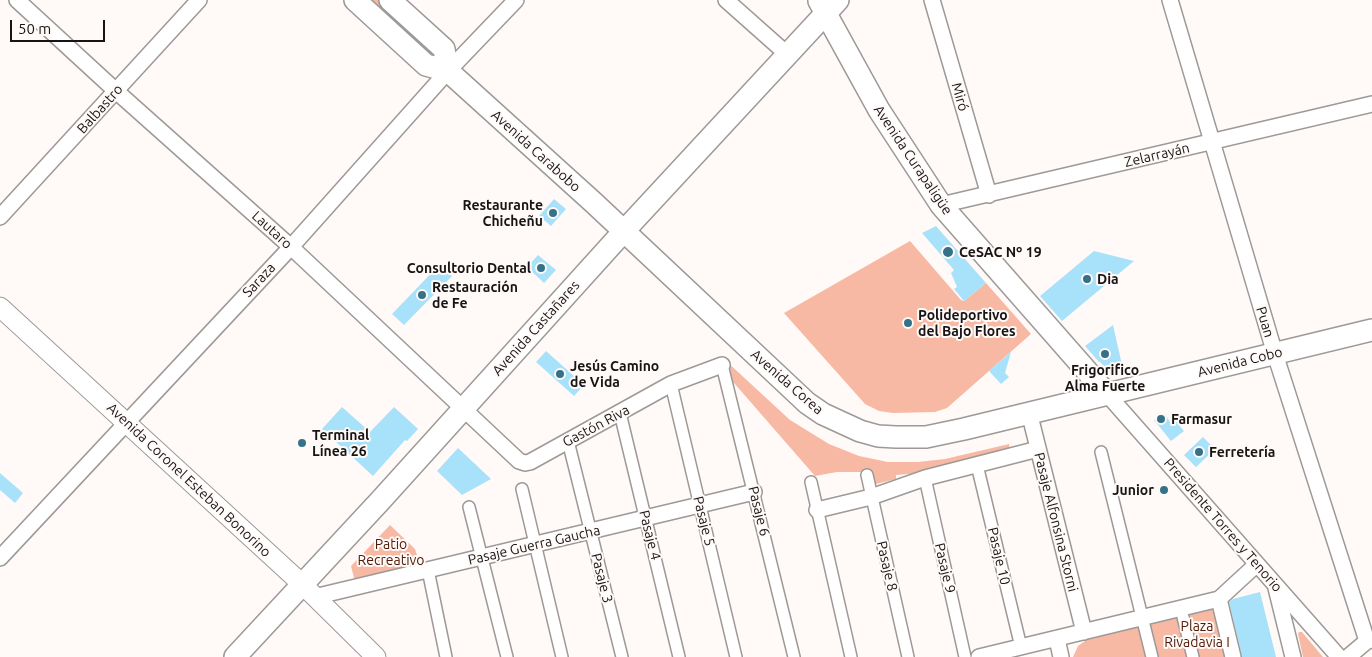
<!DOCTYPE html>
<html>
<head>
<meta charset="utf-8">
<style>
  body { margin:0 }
  #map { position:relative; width:1372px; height:657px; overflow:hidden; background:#fffaf8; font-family:Ubuntu,sans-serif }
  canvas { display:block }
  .scale { position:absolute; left:10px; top:20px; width:95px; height:22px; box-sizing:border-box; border:2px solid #161414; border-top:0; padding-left:6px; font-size:15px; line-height:18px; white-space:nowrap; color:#161414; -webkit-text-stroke:4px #fffaf8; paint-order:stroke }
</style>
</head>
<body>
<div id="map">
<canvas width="1372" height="657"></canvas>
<div class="scale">50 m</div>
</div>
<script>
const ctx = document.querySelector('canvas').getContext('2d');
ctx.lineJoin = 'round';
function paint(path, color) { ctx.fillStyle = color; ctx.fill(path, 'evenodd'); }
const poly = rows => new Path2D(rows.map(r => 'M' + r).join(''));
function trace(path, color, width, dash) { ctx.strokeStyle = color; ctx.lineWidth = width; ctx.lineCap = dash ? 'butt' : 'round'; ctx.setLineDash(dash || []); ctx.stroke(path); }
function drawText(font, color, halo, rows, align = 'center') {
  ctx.font = font + ' Ubuntu,sans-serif'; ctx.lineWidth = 4; ctx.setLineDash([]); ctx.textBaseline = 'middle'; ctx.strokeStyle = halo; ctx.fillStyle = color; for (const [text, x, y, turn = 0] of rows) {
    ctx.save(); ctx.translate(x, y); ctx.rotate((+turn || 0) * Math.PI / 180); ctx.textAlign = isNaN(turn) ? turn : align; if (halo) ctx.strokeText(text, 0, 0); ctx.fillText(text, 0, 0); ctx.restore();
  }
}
paint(poly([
  [363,0,380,0,430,44,428,51,423,53],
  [910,241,961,300,964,301,986,283,1031,334,947,408,935,412,893,413,879,411,865,404,784,313],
  [725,360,790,420,829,444,859,456,888,462,918,462,945,459,1009,444,1010,451,921,473,896,475,896,479,872,485,868,472,837,472,815,476,734,383,730,383],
  [390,525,415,549,420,564,355,582,351,566],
  [1214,607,1229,657,1073,657,1078,646,1089,638],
  [1299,632,1302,632,1323,657,1303,657,1298,634]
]), '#f7b8a4');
paint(poly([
  [554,199,566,209,551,226,539,216],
  [936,226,986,283,964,301,954,289,957,287,951,273,954,270,922,233],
  [1094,251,1134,261,1062,321,1040,296],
  [538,255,556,270,544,283,527,267],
  [440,264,452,276,404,325,392,314],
  [1113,325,1122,365,1111,368,1111,365,1105,367,1100,362,1099,362,1085,346],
  [546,351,584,385,574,396,536,362],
  [1011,352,1005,373,1009,377,1001,384,989,371],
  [342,407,370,432,394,407,418,429,407,441,405,440,373,476,322,429],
  [1165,414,1170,422,1174,419,1184,431,1171,441,1154,420],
  [1203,437,1215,449,1196,467,1184,455],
  [458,448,491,479,462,495,437,471],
  [0,473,23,493,15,503,0,490],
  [1260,592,1276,657,1242,657,1229,602,1233,599]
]), '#a8e1fa');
const pedestrian = poly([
  [722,365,794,657],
  [671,384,736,657],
  [620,413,679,657],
  [568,441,622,657],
  [1101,452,1152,657],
  [977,465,1021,647],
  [867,475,908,657],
  [925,478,965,657],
  [811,482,851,657],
  [522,489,562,657],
  [469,507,507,657],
  [428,570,446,657],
  [1183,617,1193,657]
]);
const minor = poly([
  [17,0,116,91,291,247,519,461,525,463,530,462,671,384,722,365],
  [726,0,788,55],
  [932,0,989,195],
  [1170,0,1275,354,1367,641],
  [941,205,1372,104],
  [0,217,199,0],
  [1107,394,1339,657],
  [1029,412,1084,632],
  [817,510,871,497,925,478,1038,449],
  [0,558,291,247,448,71,516,0],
  [1276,588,1293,657],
  [314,597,754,492],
  [1219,599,1233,657],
  [1057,639,1061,657],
  [979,657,1219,599,1257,564],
  [1348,657,1367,641,1372,640]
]);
const tertiary = poly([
  [0,307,302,584,376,657]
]);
const secondary = poly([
  [355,0,426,65,448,71,594,203,807,403,823,414,860,431,878,436,896,437,926,437,964,429,1372,330],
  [390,0,444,49,448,71],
  [819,1,879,110,941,205,1107,394],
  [235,657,380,501,624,231,838,0]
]);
trace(pedestrian, '#9d9997', 14);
trace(minor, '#9d9997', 18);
trace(tertiary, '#9d9997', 21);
trace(secondary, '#9d9997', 24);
trace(pedestrian, '#fff', 11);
trace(minor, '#fff', 15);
trace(tertiary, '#fff', 19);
trace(secondary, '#fff', 21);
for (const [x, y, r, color] of [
  [553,213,5,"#357188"],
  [948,252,6,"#357188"],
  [541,268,5,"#357188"],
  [1087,279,5,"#357188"],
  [422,295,5,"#357188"],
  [908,323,5,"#357188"],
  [1105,354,5,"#357188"],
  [560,374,5,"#357188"],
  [1161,419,5,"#357188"],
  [302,443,5,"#357188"],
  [1199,452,5,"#357188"],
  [1164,490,5,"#357188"]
]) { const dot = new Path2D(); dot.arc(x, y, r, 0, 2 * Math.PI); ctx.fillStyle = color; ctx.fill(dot); trace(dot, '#fffaf8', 2); }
drawText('14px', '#161414', '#fffaf8', [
  ["Miró",960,97,74],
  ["Balbastro",100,109,-48],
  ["Avenida Carabobo",536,151,42],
  ["Zelarrayán",1157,155,-13],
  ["Avenida Curapaligüe",913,160,56],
  ["Lautaro",272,230,42],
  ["Saraza",259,280,-47],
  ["Puan",1265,322,73],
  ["Avenida Castañares",536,328,-48],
  ["Avenida Cobo",1240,362,-14],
  ["Avenida Corea",787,382,41],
  ["Gastón Riva",596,426,-28],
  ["Avenida Coronel Esteban Bonorino",189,480,43],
  ["Pasaje 6",759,511,76],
  ["Pasaje 5",704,521,76],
  ["Pasaje Alfonsina Storni",1056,522,76],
  ["Presidente Torres y Tenorio",1223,525,49],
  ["Pasaje 4",650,535,76],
  ["Pasaje Guerra Gaucha",534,545,-13],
  ["Pasaje 10",999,556,77],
  ["Pasaje 8",887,566,77],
  ["Pasaje 9",945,568,77],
  ["Pasaje 3",602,578,76]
]);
drawText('bold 14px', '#161414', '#fffaf8', [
  ["Restaurante",543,205,"right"],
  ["Chicheñu",543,221,"right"],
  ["CeSAC Nº 19",959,252],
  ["Consultorio Dental",531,268,"right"],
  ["Dia",1097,279],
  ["Restauración",432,287],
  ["de Fe",432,303],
  ["Polideportivo",918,315],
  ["del Bajo Flores",918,331],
  ["Jesús Camino",570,366],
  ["de Vida",570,382],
  ["Frigorifico",1105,370,"center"],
  ["Alma Fuerte",1105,386,"center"],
  ["Farmasur",1171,419],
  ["Terminal",312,435],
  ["Línea 26",312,451],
  ["Ferretería",1209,452],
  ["Junior",1154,490,"right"]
], 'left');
drawText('14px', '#4e1906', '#fffaf8', [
  ["Patio",391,544],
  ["Recreativo",391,560],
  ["Plaza",1197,626],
  ["Rivadavia I",1197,642]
]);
</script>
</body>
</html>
